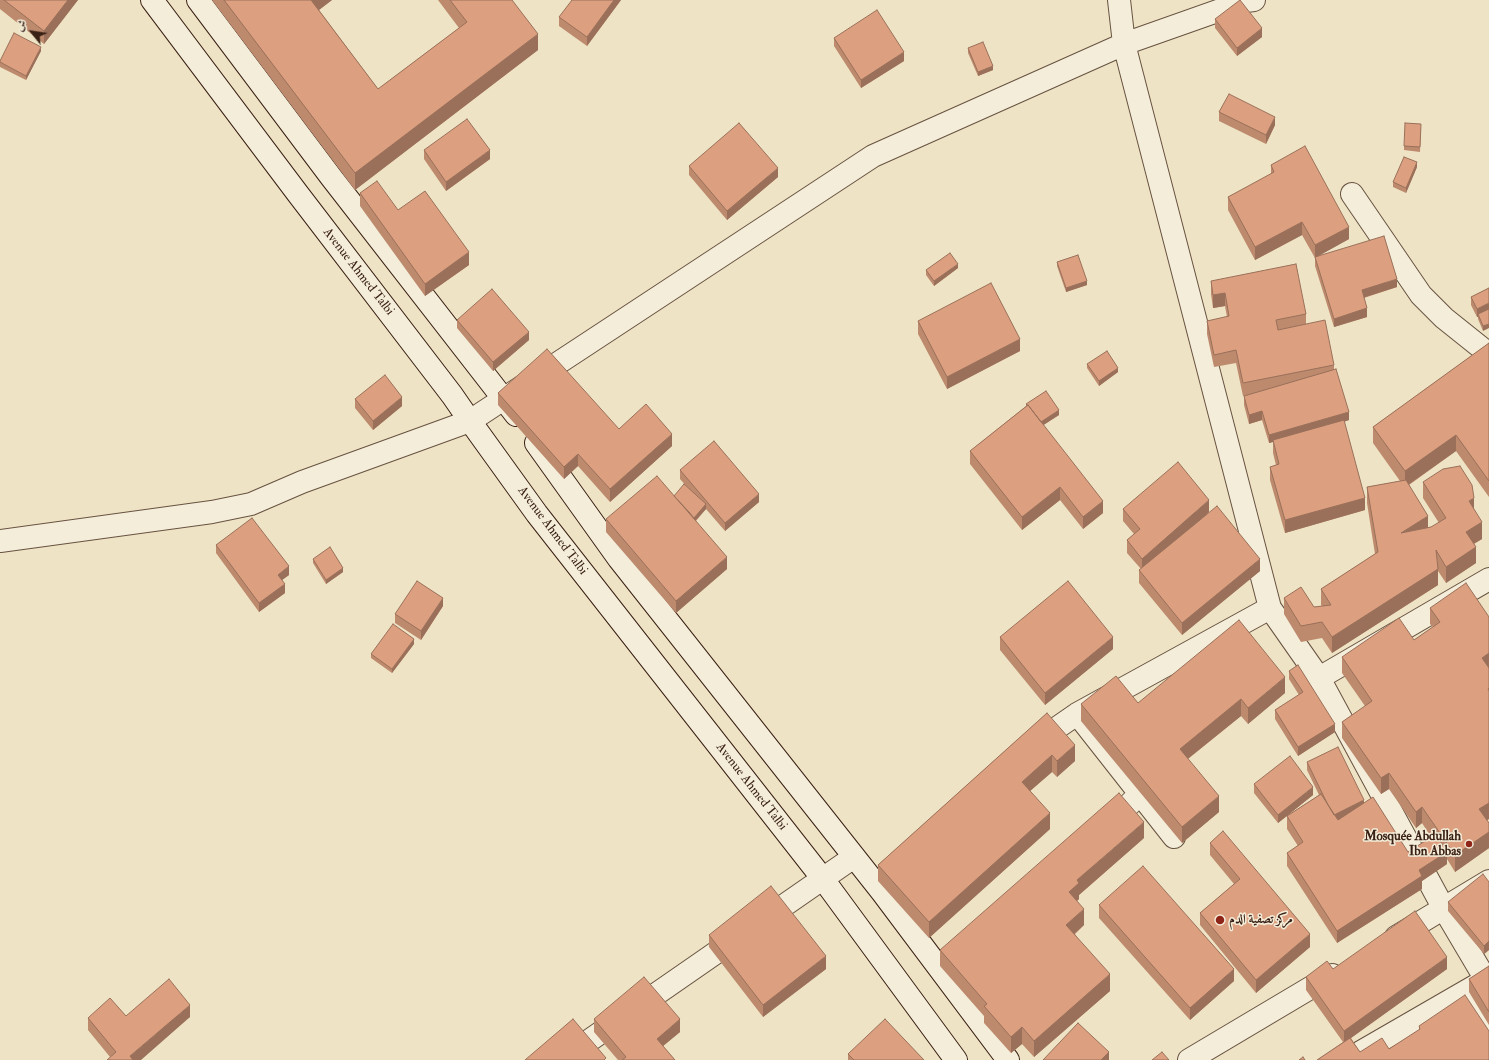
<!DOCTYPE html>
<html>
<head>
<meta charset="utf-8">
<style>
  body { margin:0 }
  #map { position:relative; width:1489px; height:1060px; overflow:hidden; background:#eee3c4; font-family:"IM FELL Double Pica",Amiri,serif }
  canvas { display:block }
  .north { position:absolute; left:12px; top:12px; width:40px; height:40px; -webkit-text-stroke:3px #f4edd9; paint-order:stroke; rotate:300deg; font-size:11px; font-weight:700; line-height:16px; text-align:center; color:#3a2115 }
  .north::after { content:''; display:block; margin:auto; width:14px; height:18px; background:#3a2115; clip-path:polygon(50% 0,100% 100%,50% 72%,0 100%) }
</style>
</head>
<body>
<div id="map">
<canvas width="1489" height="1060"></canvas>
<div class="north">ش</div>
</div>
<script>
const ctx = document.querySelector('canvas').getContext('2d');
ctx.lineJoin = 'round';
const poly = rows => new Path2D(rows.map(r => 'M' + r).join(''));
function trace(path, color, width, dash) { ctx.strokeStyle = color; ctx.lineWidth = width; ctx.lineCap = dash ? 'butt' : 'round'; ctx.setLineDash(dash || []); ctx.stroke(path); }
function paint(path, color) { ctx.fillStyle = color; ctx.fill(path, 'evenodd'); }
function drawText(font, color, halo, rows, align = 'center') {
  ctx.font = font + ' "IM FELL Double Pica",Amiri,serif'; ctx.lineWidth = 3; ctx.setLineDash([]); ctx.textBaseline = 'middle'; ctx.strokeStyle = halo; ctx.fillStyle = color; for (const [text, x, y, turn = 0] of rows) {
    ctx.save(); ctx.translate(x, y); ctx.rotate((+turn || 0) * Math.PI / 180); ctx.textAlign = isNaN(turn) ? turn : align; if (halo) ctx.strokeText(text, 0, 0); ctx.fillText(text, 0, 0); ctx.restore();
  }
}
const minor = poly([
  [1119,0,1124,44,1270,608,1319,678,1444,909,1486,980],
  [1352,194,1421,295,1444,318,1489,354],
  [0,541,212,512,251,504,302,482,470,421,873,156,1124,44,1246,1,1254,0],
  [1319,678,1489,579],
  [1082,720,1174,837],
  [1035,743,1077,714,1270,608],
  [1107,826,1140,794],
  [1396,937,1489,881],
  [1465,992,1489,1029],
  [561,1060,854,857],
  [1189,1060,1332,975],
  [1347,1060,1489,978]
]);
const secondary = poly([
  [152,0,298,194,452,395,470,421,537,514,823,879,956,1060],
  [198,0,331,177,516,415],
  [536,443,619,559,882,892,1008,1060]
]);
trace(minor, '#675241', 24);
trace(secondary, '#3a2115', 24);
trace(minor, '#f4edd9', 22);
trace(secondary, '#f4edd9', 22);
paint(poly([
  [0,0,78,0,44,44,0,9],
  [212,0,332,0,319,10,378,89,459,28,438,0,512,0,538,50,355,190],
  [621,0,587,46,559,26,559,17],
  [1215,19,1262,37,1237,56,1215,28],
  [834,38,904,61,861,88,834,46],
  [968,48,993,70,978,76,968,53],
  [41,51,26,80,0,67,0,61],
  [1219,112,1275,125,1266,144,1219,121],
  [1421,128,1420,152,1404,150,1404,146],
  [424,150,490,159,446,191,424,159],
  [1271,165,1349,239,1318,256,1397,287,1364,298,1367,317,1334,327,1315,266,1315,258,1302,235,1255,260,1228,210,1228,197,1271,174],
  [689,166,778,177,727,220,689,175],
  [1417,167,1406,193,1393,187,1393,182],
  [360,193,398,210,469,265,425,296,360,206],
  [1057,262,1087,285,1066,292,1057,266],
  [958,268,934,286,926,275,926,270],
  [1211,281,1306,314,1306,324,1334,365,1334,370,1349,420,1344,422,1365,510,1285,533,1270,480,1270,467,1276,465,1273,453,1273,442,1269,443,1262,420,1249,424,1244,405,1244,396,1253,394,1243,396,1236,363,1214,367,1207,334,1207,321,1227,317,1225,306,1213,308,1211,294],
  [1489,288,1483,331,1478,319,1478,317,1477,317,1471,305,1471,297],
  [457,320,529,340,493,371,457,328],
  [918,321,1020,351,947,389,918,334],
  [1489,343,1489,497,1456,451,1409,485,1428,528,1431,527,1439,523,1423,498,1423,482,1474,510,1482,539,1474,544,1476,563,1446,583,1438,571,1438,585,1332,653,1322,638,1301,642,1284,614,1284,598,1314,607,1322,606,1321,605,1321,589,1375,554,1367,503,1367,487,1400,481,1373,443,1373,427],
  [1087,364,1118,372,1099,386,1087,368],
  [498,393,619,429,672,446,610,502,578,466,564,479,498,405],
  [355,399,402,406,373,430,355,408],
  [1026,404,1059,415,1043,425,1103,513,1083,529,1060,500,1022,530,970,464,970,451,1026,406],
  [680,470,759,502,725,531,706,509,696,521,727,569,676,613,606,532,606,519,674,496,689,489,680,479],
  [1123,509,1209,512,1198,523,1260,571,1182,635,1139,583,1139,570,1141,569,1127,553,1127,540,1134,534,1123,521],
  [216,545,289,575,282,580,285,593,259,612,216,553],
  [313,559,343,572,326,584,313,563],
  [443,606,421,640,395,623,395,614],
  [1430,608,1489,617,1489,819,1487,820,1489,823,1489,848,1455,872,1447,859,1447,864,1422,881,1422,889,1337,943,1287,866,1287,853,1298,846,1287,829,1287,816,1278,823,1254,793,1254,784,1313,795,1287,816,1319,795,1307,770,1307,762,1364,803,1408,852,1431,837,1422,823,1416,828,1389,789,1381,794,1342,738,1342,722,1365,706,1342,673,1342,657,1414,640,1433,627,1430,624],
  [1000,637,1113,649,1045,705,1000,650],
  [414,644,392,673,371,658,371,654],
  [1289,671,1335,732,1298,756,1275,719,1275,710,1299,695,1289,679],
  [1285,693,1248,724,1241,716,1188,759,1219,812,1182,843,1081,721,1081,704,1138,703],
  [1047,713,1075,761,1057,777,1052,772,1030,791,1050,829,929,938,878,881,878,865],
  [1144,838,1079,895,1079,899,1077,901,1084,925,1075,934,1110,991,1034,1057,1022,1044,1011,1053,984,1023,984,1016,940,966,940,950],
  [1210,843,1310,947,1256,993,1200,925,1200,913,1234,884,1210,855],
  [1489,882,1489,950,1484,954,1448,911,1448,902],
  [1099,905,1234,981,1190,1020,1099,918],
  [709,935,826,969,763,1017,709,947],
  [1489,966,1489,1025,1469,992,1469,979],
  [1333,969,1447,969,1351,1038,1360,1052,1389,1049,1419,1030,1419,1026,1489,1060,1317,1060,1343,1042,1306,990,1306,977],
  [126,1016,190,1017,110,1057,88,1030,88,1018],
  [594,1019,680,1032,663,1046,675,1060,618,1060,594,1032],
  [848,1054,924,1060,848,1060]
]), '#bd8a6e');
paint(poly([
  [68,0,78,0,44,44,44,31],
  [311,0,332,0,311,16],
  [614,0,621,0,587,46,587,37],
  [1262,28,1262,37,1237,56,1237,48],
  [538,34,538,50,355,190,355,173],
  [41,47,41,51,26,80,26,76],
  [904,52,904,61,861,88,861,80],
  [993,66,993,70,978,76,978,72],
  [1275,117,1275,125,1266,144,1266,135],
  [490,150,490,159,446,191,446,182],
  [1417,162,1417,167,1406,193,1406,188],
  [778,168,778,177,727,220,727,211],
  [1302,222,1302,235,1255,260,1255,247],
  [1349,227,1349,239,1315,258,1315,245],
  [469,252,469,265,425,296,425,284],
  [958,264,958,268,934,286,934,281],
  [1397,279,1397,287,1362,298,1362,290],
  [1087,281,1087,285,1066,292,1066,288],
  [1225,293,1225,306,1213,308,1213,295],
  [1489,303,1489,312,1478,314,1478,317,1477,317,1477,309],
  [1367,308,1367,317,1334,327,1334,319],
  [1489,324,1489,328,1483,331,1483,326],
  [529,332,529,340,493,371,493,362],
  [1020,339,1020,351,947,389,947,377],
  [1118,368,1118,372,1099,386,1099,381],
  [402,397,402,406,373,430,373,421],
  [1059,410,1059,415,1039,428,1039,423],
  [1262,411,1262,420,1249,424,1249,415],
  [1349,412,1349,420,1273,442,1273,440,1273,442,1269,443,1269,435],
  [672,434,672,446,610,502,610,489],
  [1456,435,1456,451,1405,487,1405,471],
  [578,454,578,466,564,479,564,467],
  [1060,487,1060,500,1022,530,1022,517],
  [759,494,759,502,725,531,725,523],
  [1365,498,1365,510,1285,533,1285,520],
  [1474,498,1474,514,1469,501],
  [1209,500,1209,512,1142,572,1142,559],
  [1103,501,1103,513,1083,529,1083,517],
  [706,504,706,509,694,522,694,518],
  [1428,516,1428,532,1401,533],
  [1482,522,1482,539,1466,548,1466,532],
  [1476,547,1476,563,1446,583,1446,567],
  [727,557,727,569,676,613,676,601],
  [1260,559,1260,571,1182,635,1182,623],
  [289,566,289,575,278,583,278,575],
  [343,568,343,572,326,584,326,580],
  [1438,569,1438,585,1332,653,1332,637],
  [285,584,285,593,259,612,259,603],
  [443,598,443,606,421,640,421,631],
  [1113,637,1113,649,1045,705,1045,693],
  [414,639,414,644,392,673,392,669],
  [1489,653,1489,669,1482,658],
  [1285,677,1285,693,1248,724,1248,708],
  [1241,699,1241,716,1180,765,1180,749],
  [1335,724,1335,732,1298,756,1298,747],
  [1075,745,1075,761,1057,777,1057,761],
  [1052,755,1052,772,1022,798,1022,782],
  [1389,773,1389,789,1381,794,1381,778],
  [1313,787,1313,795,1278,823,1278,815],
  [1219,796,1219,812,1182,843,1182,827],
  [1364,800,1364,808,1333,824,1333,815],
  [1489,803,1489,819,1479,825,1479,809],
  [1422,807,1422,823,1416,828,1416,812],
  [1050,813,1050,829,929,938,929,922],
  [1144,822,1144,838,1079,895,1079,899,1069,908,1069,892,1077,880],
  [1489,832,1489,848,1455,872,1455,855],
  [1447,852,1447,864,1422,881,1422,889,1337,943,1337,931,1419,870],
  [1084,909,1084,925,1066,941,1066,925],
  [1310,934,1310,947,1256,993,1256,980],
  [1489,941,1489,950,1484,954,1484,946],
  [826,956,826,969,763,1017,763,1005],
  [1447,957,1447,969,1344,1043,1344,1031],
  [1234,969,1234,981,1190,1020,1190,1008],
  [1110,974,1110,991,1034,1057,1034,1041],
  [190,1005,190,1017,141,1060,130,1060,130,1056],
  [680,1019,680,1032,657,1051,657,1039],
  [1022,1027,1022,1044,1011,1053,1011,1037],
  [1109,1052,1109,1060,1101,1060]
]), '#9a705a');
const building = poly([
  [4,0,68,0,44,31,4,0],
  [224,0,311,0,378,89,467,22,450,0,512,0,538,34,355,173,224,0],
  [572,0,614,0,587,37,559,17,572,0],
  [1240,0,1262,28,1237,48,1215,19,1240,0],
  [877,10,904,52,861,80,834,38,877,10],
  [14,33,41,47,26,76,0,62,0,61,14,33],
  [983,42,993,66,978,72,968,48,983,42],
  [1229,94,1275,117,1266,135,1219,112,1229,94],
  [467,119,490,150,446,182,424,150,467,119],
  [739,123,778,168,727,211,689,166,739,123],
  [1405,123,1421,124,1420,147,1404,146,1405,123],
  [1305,146,1349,227,1315,245,1302,222,1255,247,1228,197,1274,172,1271,165,1305,146],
  [1404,157,1417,162,1406,188,1393,182,1404,157],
  [377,181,398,210,425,191,469,252,425,284,360,193,377,181],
  [1384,236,1397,279,1362,290,1367,308,1334,319,1315,257,1384,236],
  [950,253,958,264,934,281,926,270,950,253],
  [1078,255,1087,281,1066,288,1057,262,1078,255],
  [1296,264,1306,314,1276,320,1278,330,1325,320,1334,365,1243,383,1236,350,1214,355,1207,321,1229,316,1225,293,1213,295,1211,281,1296,264],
  [991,283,1020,339,947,377,918,321,991,283],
  [1489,288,1489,303,1477,309,1471,297,1489,288],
  [492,289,529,332,493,362,457,320,492,289],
  [1489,309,1489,324,1483,326,1478,314,1489,309],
  [1489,343,1489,481,1456,435,1405,471,1373,427,1489,343],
  [547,349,619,429,646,404,672,434,610,489,578,454,564,467,498,393,547,349],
  [1107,351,1118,368,1099,381,1087,364,1107,351],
  [1336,369,1349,412,1269,435,1262,411,1249,415,1244,396,1336,369],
  [385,375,402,397,373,421,355,399,385,375],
  [1046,391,1059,410,1041,422,1028,405,1027,405,1026,404,1046,391],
  [1028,405,1103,501,1083,517,1060,487,1022,517,970,451,1028,405],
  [1344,420,1365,498,1285,520,1270,467,1279,464,1273,440,1344,420],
  [714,441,759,494,725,523,680,470,714,441],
  [1178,462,1209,500,1142,559,1127,540,1140,529,1123,509,1178,462],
  [1460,466,1472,485,1474,498,1469,501,1482,522,1466,532,1476,547,1446,567,1436,550,1438,569,1332,637,1322,622,1301,626,1284,598,1301,587,1314,607,1331,605,1321,589,1378,552,1367,487,1406,480,1428,516,1401,533,1431,527,1446,518,1423,482,1443,469,1460,466],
  [657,476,727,557,676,601,606,519,657,476],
  [684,484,706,504,694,518,689,512,674,496,684,484],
  [1217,506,1260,559,1182,623,1139,570,1217,506],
  [252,518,289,566,278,575,285,584,259,603,216,545,252,518],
  [330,547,343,568,326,580,313,559,330,547],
  [417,581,443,598,421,631,395,614,417,581],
  [1068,581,1113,637,1045,693,1000,637,1068,581],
  [1466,583,1489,617,1489,653,1482,658,1489,668,1489,688,1488,689,1489,691,1489,803,1479,809,1489,823,1489,832,1455,855,1422,807,1416,812,1389,773,1381,778,1342,722,1372,701,1342,657,1399,618,1414,640,1440,622,1430,608,1466,583],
  [1239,620,1285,677,1248,708,1241,699,1180,749,1219,796,1182,827,1081,704,1116,676,1138,703,1239,620],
  [393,624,414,639,392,669,371,654,393,624],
  [1298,665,1335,724,1298,747,1275,710,1303,692,1289,671,1298,665],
  [1047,713,1075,745,1057,761,1052,755,1022,782,1050,813,929,922,878,865,1047,713],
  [1338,747,1364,800,1334,815,1328,805,1307,762,1338,747],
  [1290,756,1313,787,1278,815,1254,784,1290,756],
  [1119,793,1144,822,1077,880,1079,883,1069,892,1084,909,1066,925,1110,974,1034,1041,1022,1027,1011,1037,984,1006,987,1004,940,950,1119,793],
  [1321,794,1338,820,1373,797,1408,852,1436,834,1447,852,1419,870,1422,876,1337,931,1287,853,1303,842,1287,816,1321,794],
  [1223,831,1310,934,1256,980,1200,913,1240,879,1210,843,1223,831],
  [1143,866,1234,969,1190,1008,1099,905,1143,866],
  [1483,874,1489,882,1489,941,1484,946,1448,902,1483,874],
  [771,886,826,956,763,1005,709,935,771,886],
  [1415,911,1447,957,1344,1031,1306,977,1327,961,1333,969,1415,911],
  [1489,966,1489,1012,1469,979,1489,966],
  [644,977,680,1019,657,1039,675,1060,622,1060,626,1057,594,1019,644,977],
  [169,979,190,1005,130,1056,133,1060,107,1060,116,1052,88,1018,110,998,126,1016,169,979],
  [1465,995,1489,1031,1489,1060,1317,1060,1350,1038,1360,1052,1382,1038,1389,1049,1420,1029,1419,1026,1465,995],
  [573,1019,606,1058,604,1060,525,1060,573,1019],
  [885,1019,924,1060,854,1060,848,1054,885,1019],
  [1078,1023,1109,1052,1101,1060,1043,1060,1078,1023],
  [1162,1052,1169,1060,1152,1060,1162,1052],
  [1303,1057,1305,1060,1299,1060,1303,1057]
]);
paint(building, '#dca080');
trace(building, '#9a705a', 1);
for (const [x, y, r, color] of [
  [1469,844,4,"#8f2418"],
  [1220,920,5,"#8f2418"]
]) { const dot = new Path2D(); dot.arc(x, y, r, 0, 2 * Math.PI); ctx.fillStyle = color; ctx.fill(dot); trace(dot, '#f4edd9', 1.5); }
drawText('13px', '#3a2115', '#f4edd9', [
  ["Avenue Ahmed Talbi",358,272,52],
  ["Avenue Ahmed Talbi",552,531,53],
  ["Avenue Ahmed Talbi",751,787,52]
]);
drawText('bold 13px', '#3a2115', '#f4edd9', [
  ["Mosquée Abdullah",1461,837],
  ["Ibn Abbas",1461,852],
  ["مركز تصفية الدم",1229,920,"left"]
], 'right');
</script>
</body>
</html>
